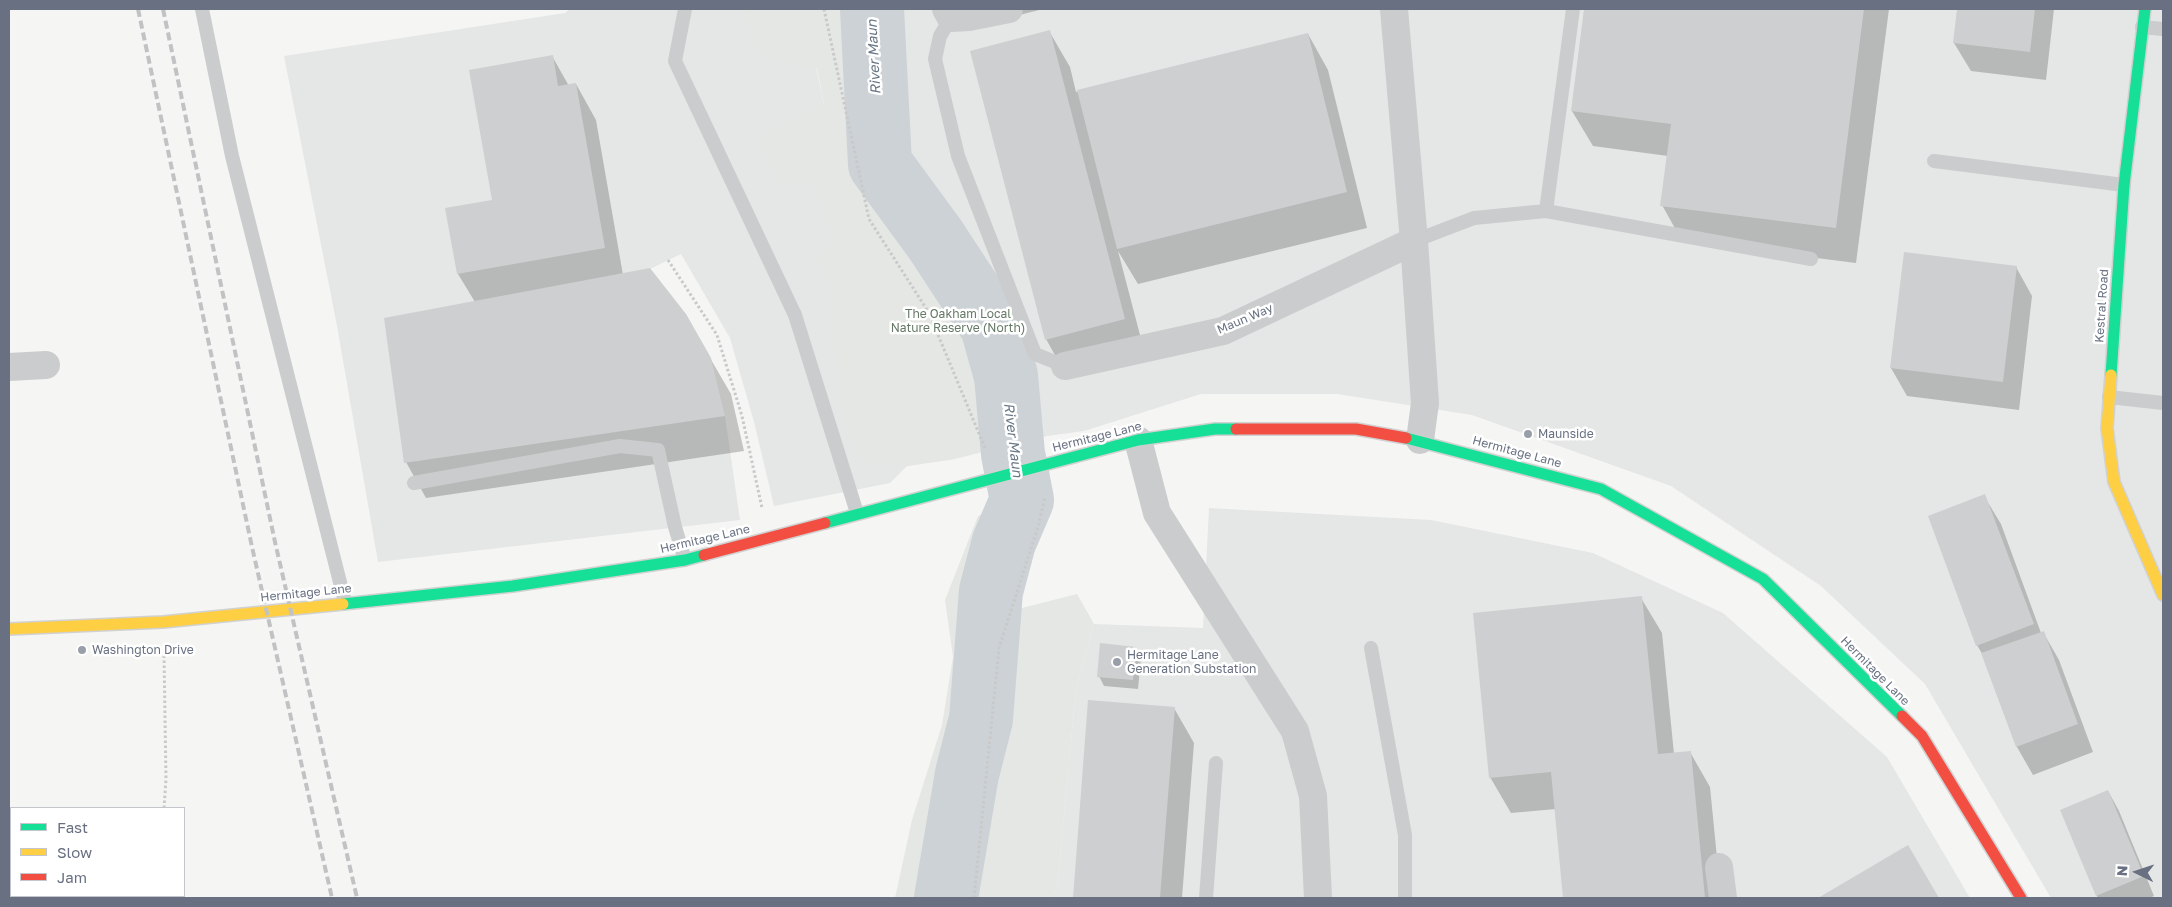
<!DOCTYPE html>
<html>
<head>
<meta charset="utf-8">
<style>
  body { margin:0 }
  #map { position:relative; width:2172px; height:907px; overflow:hidden; background:#f5f5f4; font-family:"Golos Text",sans-serif }
  canvas { display:block }
  .frame { position:absolute; inset:0; border:10px solid #687081; pointer-events:none }
  .legend { position:absolute; left:10px; top:807px; width:175px; height:90px; box-sizing:border-box; background:#fff; border:1px solid #c3c6cd; margin:0; padding:6px 9px; list-style:none; font-size:15px; color:#687081 }
  .legend li { display:flex; align-items:center; gap:10px; height:25px }
  .legend b { width:25px; border:1px solid #c3c6cd }
  .north { position:absolute; left:2112px; top:847px; width:50px; height:50px; -webkit-text-stroke:4px #fff; paint-order:stroke; rotate:274deg; font-size:14px; font-weight:700; line-height:20px; text-align:center; color:#687081 }
  .north::after { content:''; display:block; margin:auto; width:18px; height:22px; background:#687081; clip-path:polygon(50% 0,100% 100%,50% 72%,0 100%) }
</style>
</head>
<body>
<div id="map">
<canvas width="2172" height="907"></canvas>
<div class="frame"></div>
<ul class="legend">
<li><b style="height:6px;background:#16e098"></b>Fast</li>
<li><b style="height:6px;background:#ffcf43"></b>Slow</li>
<li><b style="height:6px;background:#f24e42"></b>Jam</li>
</ul>
<div class="north">N</div>
</div>
<script>
const ctx = document.querySelector('canvas').getContext('2d');
ctx.lineJoin = 'round';
function paint(path, color) { ctx.fillStyle = color; ctx.fill(path, 'evenodd'); }
const poly = rows => new Path2D(rows.map(r => 'M' + r).join(''));
function trace(path, color, width, dash) { ctx.strokeStyle = color; ctx.lineWidth = width; ctx.lineCap = dash ? 'butt' : 'round'; ctx.setLineDash(dash || []); ctx.stroke(path); }
function drawText(font, color, halo, rows, align = 'center') {
  ctx.font = font + ' "Golos Text",sans-serif'; ctx.lineWidth = 5; ctx.setLineDash([]); ctx.textBaseline = 'middle'; ctx.strokeStyle = halo; ctx.fillStyle = color; for (const [text, x, y, turn = 0] of rows) {
    ctx.save(); ctx.translate(x, y); ctx.rotate((+turn || 0) * Math.PI / 180); ctx.textAlign = isNaN(turn) ? turn : align; if (halo) ctx.strokeText(text, 0, 0); ctx.fillText(text, 0, 0); ctx.restore();
  }
}
paint(poly([
  [570,9,804,9,824,105,955,459,907,466,890,483,774,506,754,422,730,338,681,254,650,269,686,314,711,358,725,416,740,520,378,562,337,326,284,56,565,13],
  [894,9,2163,9,2163,898,2051,898,1925,684,1821,586,1671,486,1472,415,1337,394,1201,394,1084,431,1047,436,997,285,980,278,909,176],
  [1209,508,1431,520,1593,553,1723,613,1887,757,1970,898,1050,898,1057,889,1076,689,1094,624,1203,628]
]), '#e5e6e6');
paint(poly([
  [744,9,894,9,909,176,980,278,997,285,1047,436,955,459,907,466,866,464,845,426,836,372,831,287,817,257,834,243,811,181,778,187,759,136,824,105,817,68,759,59],
  [1006,504,1022,547,1006,600,1022,608,1077,594,1094,624,1076,689,1057,889,1050,898,895,898,912,820,942,725,953,657,945,600,978,516]
]), '#e4e7e3');
paint(poly([
  [966,9,1043,9,976,26],
  [1586,9,1889,9,1856,263,1682,241,1662,205,1668,156,1593,146,1572,111],
  [1958,9,2054,9,2046,80,1971,71,1954,43],
  [1049,31,1070,67,1076,92,1308,34,1328,70,1367,228,1138,284,1118,251,1145,354,1066,375,1046,339],
  [552,56,569,86,576,84,596,120,623,275,685,315,731,394,744,451,426,498,406,462,475,302,458,274,447,209,494,201],
  [2016,267,2032,296,2019,410,1907,396,1891,368],
  [1984,496,2001,524,2041,633,2043,632,2059,660,2093,752,2033,775,2017,747,1984,657,1977,645],
  [1641,598,1662,633,1674,754,1690,752,1710,787,1721,898,1564,898,1556,809,1511,813,1490,777],
  [1135,648,1141,658,1138,689,1104,686,1099,676],
  [1089,702,1174,708,1194,743,1182,898,1074,898],
  [2108,791,2119,811,2154,896,2149,898,2098,898,2097,896,2062,811],
  [1908,847,1938,898,1821,898]
]), '#0003');
trace(poly([
  [872,9,880,164,935,239,992,326,1006,376,1013,454,1022,500,1004,542,991,591,981,719,967,774,946,898]
]), '#cdd2d6', 64);
paint(poly([
  [1584,9,1864,9,1836,228,1660,206,1671,124,1571,111],
  [1957,9,2035,9,2030,52,1953,43],
  [1050,30,1125,319,1045,340,970,51],
  [1308,33,1347,192,1117,249,1077,90],
  [553,55,558,86,576,83,605,248,457,274,445,208,492,200,469,70],
  [1904,252,2017,266,2003,382,1890,368],
  [650,268,686,314,711,358,725,416,404,463,384,318],
  [1985,494,2034,624,1976,646,1928,516],
  [1642,596,1658,754,1691,751,1705,898,1563,898,1551,772,1489,778,1473,613],
  [2044,631,2078,724,2016,747,1981,653],
  [1100,643,1136,647,1133,680,1097,677],
  [1088,700,1175,707,1160,898,1073,898],
  [2108,790,2144,876,2096,896,2060,810],
  [1908,845,1939,898,1818,898]
]), '#cecfd0');
const fast = poly([
  [2111,375,2124,185,2145,9],
  [1406,438,1601,489,1763,579,1902,716],
  [825,523,1138,440,1215,429,1236,429],
  [343,604,513,586,685,560,704,555]
]);
const slow = poly([
  [2111,375,2107,428,2114,482,2163,595],
  [9,629,163,622,343,604]
]);
const jam = poly([
  [1236,429,1356,429,1406,438],
  [704,555,825,523],
  [1902,716,1922,736,2021,898]
]);
trace(fast, '#d1d1d2', 14);
trace(slow, '#d1d1d2', 14);
trace(jam, '#d1d1d2', 14);
trace(poly([
  [824,9,869,219,929,313,985,448],
  [668,260,717,335,742,416,762,508],
  [164,808,166,779,164,655],
  [157,898,157,896],
  [974,898,999,648,1038,527,1045,497]
]), '#c9c9ca', 3, [2.5, 2.5]);
trace(poly([
  [202,9,232,156,345,602],
  [685,9,675,61,795,315,857,513],
  [951,18,940,36,935,59,958,156,1035,354,1065,366],
  [2142,27,2163,29],
  [1934,161,2124,185],
  [1546,211,1573,9],
  [1414,241,1474,218,1546,211,1811,259],
  [2109,397,2163,403],
  [414,483,620,446,658,450,675,527,685,560],
  [1371,648,1405,835,1405,898],
  [1206,898,1216,763]
]), '#cbcccd', 14);
trace(poly([
  [946,9,951,18,969,17,1009,9],
  [1394,9,1414,241,1425,403,1420,440],
  [1065,366,1223,331,1414,241],
  [9,367,46,365],
  [1138,440,1157,513,1295,731,1313,796,1318,898],
  [1719,867,1723,898]
]), '#cbcccd', 28);
trace(fast, '#16e098', 11);
trace(slow, '#ffcf43', 11);
trace(jam, '#f24e42', 11);
trace(poly([
  [138,9,252,547,332,898],
  [163,9,275,542,357,898]
]), '#c1c2c4', 4, [8, 4]);
for (const [x, y, r, color] of [
  [1528,434,5,"#999fa9"],
  [82,650,5,"#999fa9"],
  [1117,662,5,"#999fa9"]
]) { const dot = new Path2D(); dot.arc(x, y, r, 0, 2 * Math.PI); ctx.fillStyle = color; ctx.fill(dot); trace(dot, '#fff', 2); }
drawText('12px', '#687081', '#fff', [
  ["Kestral Road",2102,306,-86],
  ["Maun Way",1245,319,-23],
  ["Hermitage Lane",1097,437,-14],
  ["Hermitage Lane",1517,452,15],
  ["Hermitage Lane",705,539,-13],
  ["Hermitage Lane",306,593,-6],
  ["Hermitage Lane",1875,671,45]
]);
drawText('12px', '#667966', '#fff', [
  ["The Oakham Local",958,314],
  ["Nature Reserve (North)",958,328]
]);
drawText('12px', '#687081', '#fff', [
  ["Maunside",1538,434],
  ["Washington Drive",92,650],
  ["Hermitage Lane",1127,655],
  ["Generation Substation",1127,669]
], 'left');
drawText('italic 14px', '#697785', '#fff', [
  ["River Maun",874,57,-93],
  ["River Maun",1013,440,83]
]);
</script>
</body>
</html>
